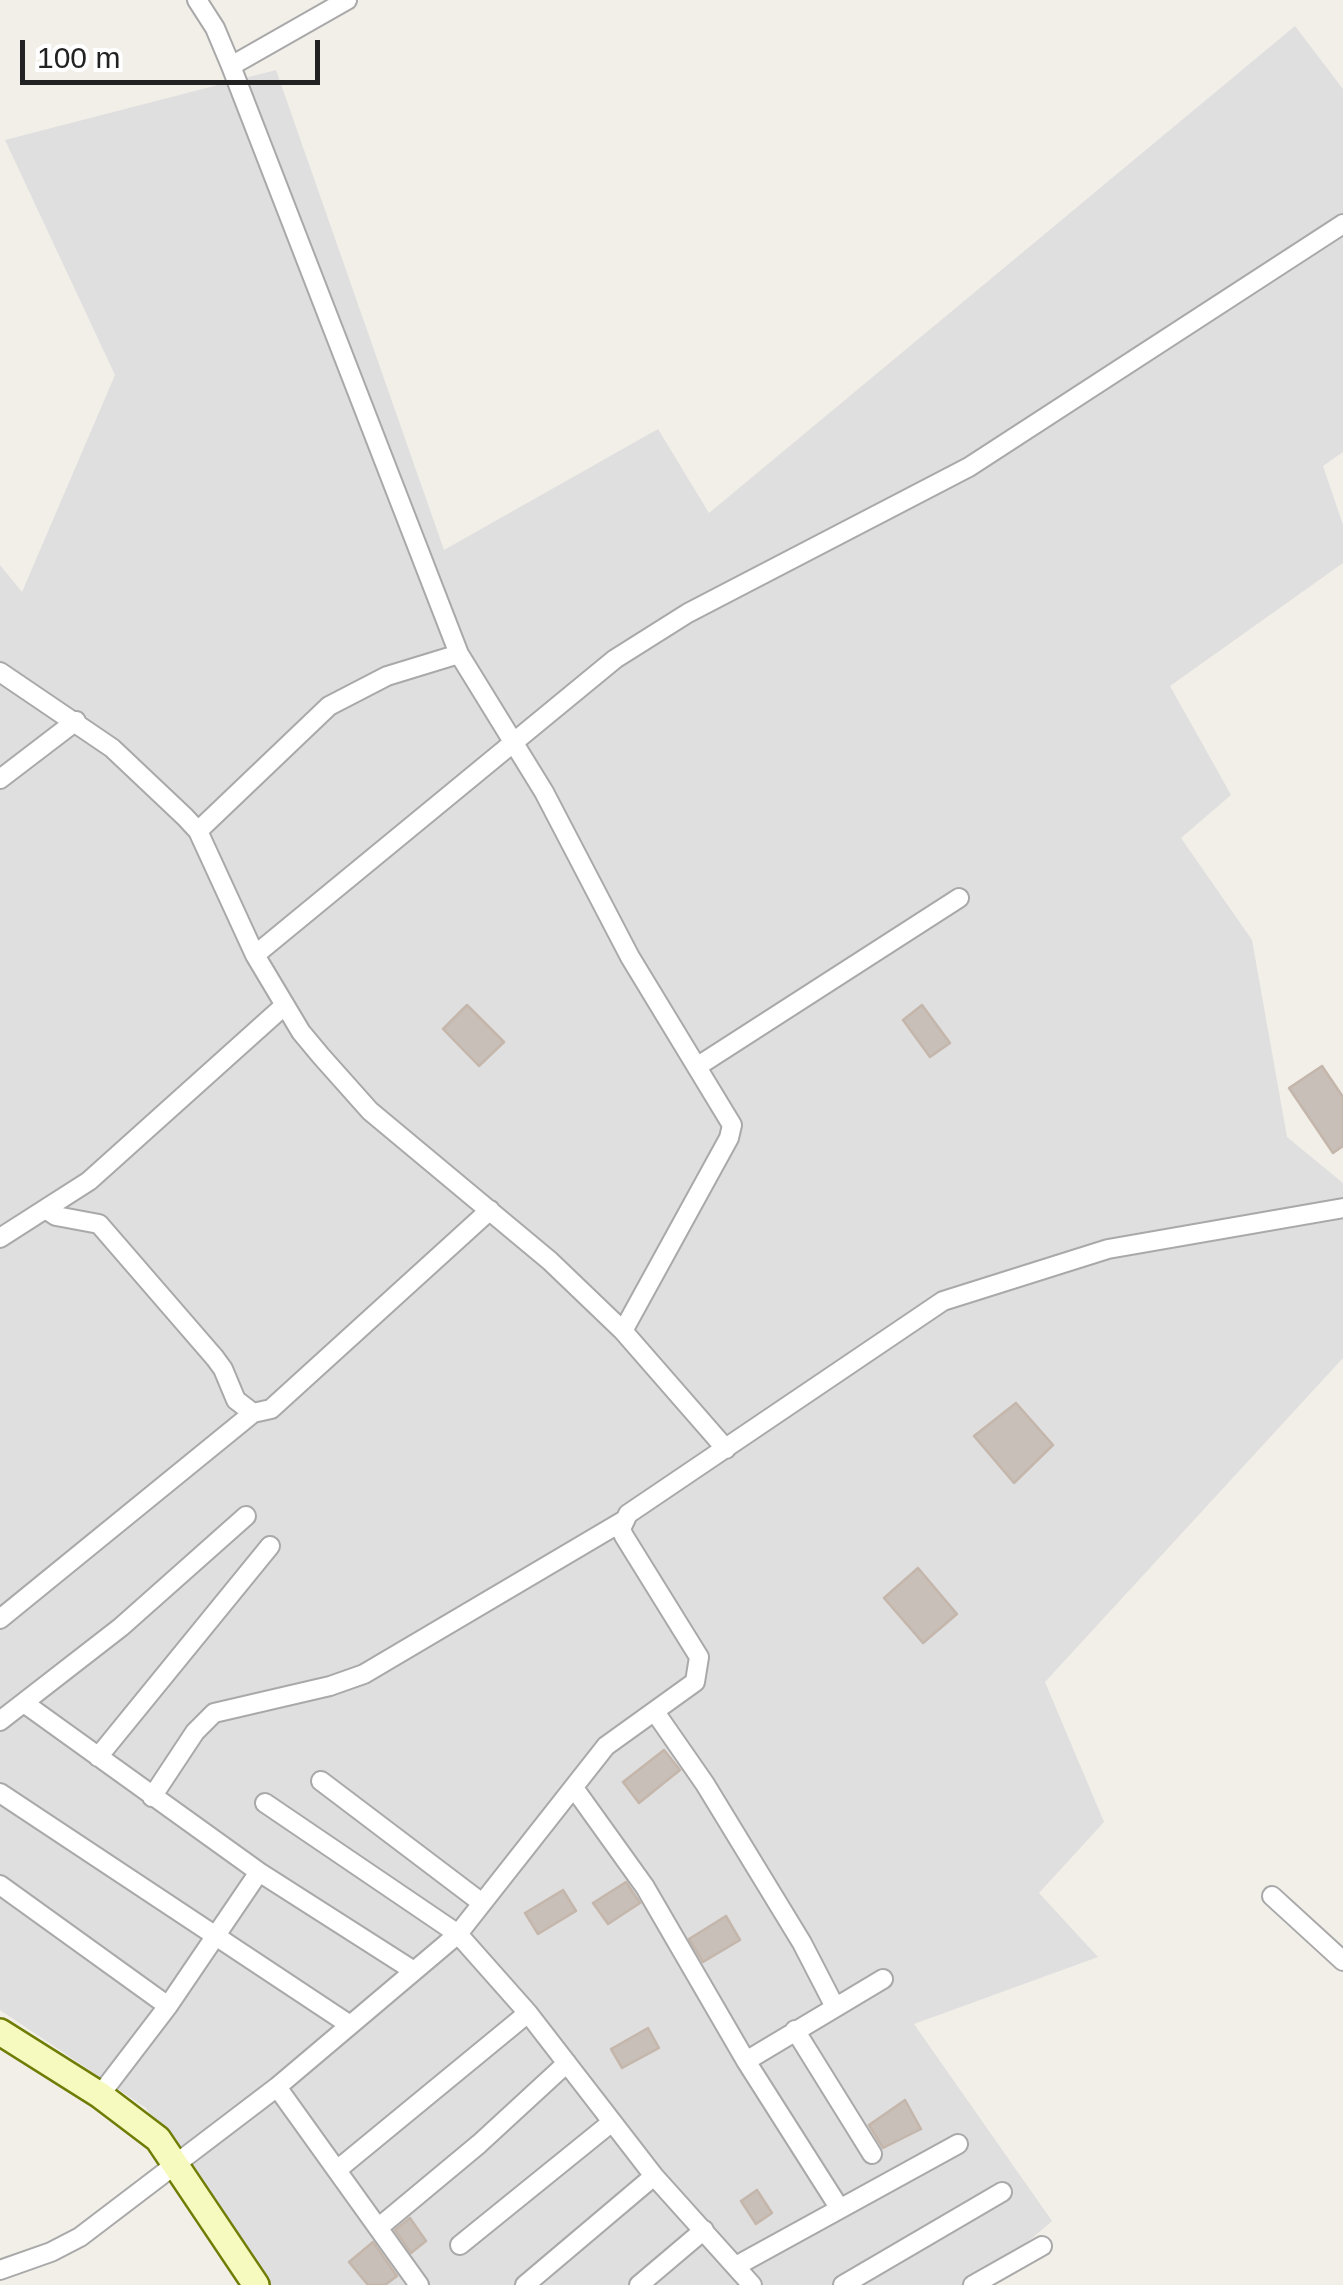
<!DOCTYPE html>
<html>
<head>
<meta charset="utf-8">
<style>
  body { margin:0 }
  #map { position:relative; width:1343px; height:2285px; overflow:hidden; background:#f2efe9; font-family:Helvetica,sans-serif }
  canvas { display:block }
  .scale { position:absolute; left:20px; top:40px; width:300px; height:45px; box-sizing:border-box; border:5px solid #222; border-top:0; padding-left:12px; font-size:30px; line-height:35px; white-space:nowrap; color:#222; -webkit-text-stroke:8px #fff; paint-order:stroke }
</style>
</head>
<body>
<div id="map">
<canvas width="1343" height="2285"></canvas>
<div class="scale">100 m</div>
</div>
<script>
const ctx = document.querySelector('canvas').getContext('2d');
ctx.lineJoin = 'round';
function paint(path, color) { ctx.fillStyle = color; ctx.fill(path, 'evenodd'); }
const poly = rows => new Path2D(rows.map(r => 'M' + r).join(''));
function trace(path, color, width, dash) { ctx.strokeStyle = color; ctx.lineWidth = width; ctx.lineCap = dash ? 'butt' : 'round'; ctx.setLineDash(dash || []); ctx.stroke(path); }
paint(poly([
  [1295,26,1343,89,1343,452,1323,466,1343,525,1343,563,1170,686,1231,795,1181,838,1252,940,1287,1137,1343,1183,1343,1358,1045,1682,1104,1822,1039,1893,1098,1957,914,2024,1052,2221,978,2285,264,2285,146,2108,0,2010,0,565,22,592,115,375,5,140,276,70,444,550,658,429,709,513]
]), '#e0dfdf');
const building = poly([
  [467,1005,504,1042,479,1066,443,1029,467,1005],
  [922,1005,950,1043,930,1057,903,1020,922,1005],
  [1322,1066,1343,1097,1343,1146,1333,1153,1289,1088,1322,1066],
  [1016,1403,1053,1445,1014,1483,974,1436,1016,1403],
  [918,1568,957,1614,923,1643,884,1598,918,1568],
  [664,1750,680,1770,639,1803,623,1782,664,1750],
  [626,1882,640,1903,608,1924,593,1903,626,1882],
  [563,1890,576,1911,538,1934,525,1913,563,1890],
  [726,1916,740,1940,703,1962,689,1939,726,1916],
  [648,2028,659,2048,622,2068,611,2049,648,2028],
  [905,2100,921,2129,883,2148,869,2125,905,2100],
  [757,2190,772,2213,756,2224,741,2201,757,2190],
  [410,2218,426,2241,411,2253,395,2230,410,2218],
  [373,2242,397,2276,385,2285,368,2285,349,2262,373,2242]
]);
paint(building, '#c7bfb8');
trace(building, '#c4b6ab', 2.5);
const street = poly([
  [197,0,215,28,231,66,459,654,544,792,630,957,732,1125,729,1138,623,1331],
  [231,66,347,0],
  [0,672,112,748,185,817,198,831,255,955,301,1032,321,1056,370,1111,550,1261,623,1331,726,1449],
  [0,779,76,721],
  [198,831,329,706,387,676,459,654],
  [255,955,615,659,688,613,969,467,1343,224],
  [698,1066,959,898],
  [47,1210,56,1216,99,1224,215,1358,223,1369,236,1400,253,1413,271,1409,490,1210],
  [0,1238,89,1181,285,1005],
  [0,1619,253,1413],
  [24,1703,259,1872,168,2006,100,2095],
  [655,1712,705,1784,802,1943,834,2005],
  [0,1721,121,1627,246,1516],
  [98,1757,270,1546],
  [321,1781,482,1903],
  [574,1788,645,1887,746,2061,840,2209],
  [0,1793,350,2025],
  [152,1797,195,1732,214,1713,330,1686,364,1674,623,1521],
  [265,1803,458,1934,528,2013,654,2176,752,2285],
  [259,1872,414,1971],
  [0,1885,168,2006],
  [1272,1896,1343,1961],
  [795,2030,872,2154],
  [746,2061,883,1979],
  [277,2087,419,2285],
  [337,2170,528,2013],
  [378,2228,479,2144,567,2063],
  [460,2245,612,2122],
  [736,2266,958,2144],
  [0,2270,51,2252,80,2237,277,2087,458,1934,606,1746,695,1682,699,1657,624,1536,621,1529,628,1514,943,1301,1108,1249,1343,1208],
  [525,2285,654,2176],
  [639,2285,704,2230],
  [843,2285,1002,2192],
  [973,2285,1042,2246]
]);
const secondary = poly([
  [0,2032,100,2095,158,2139,256,2285]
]);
trace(street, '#a9a9a9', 22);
trace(secondary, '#707d05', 30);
trace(street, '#fff', 18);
trace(secondary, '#f7fabf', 25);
</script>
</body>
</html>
